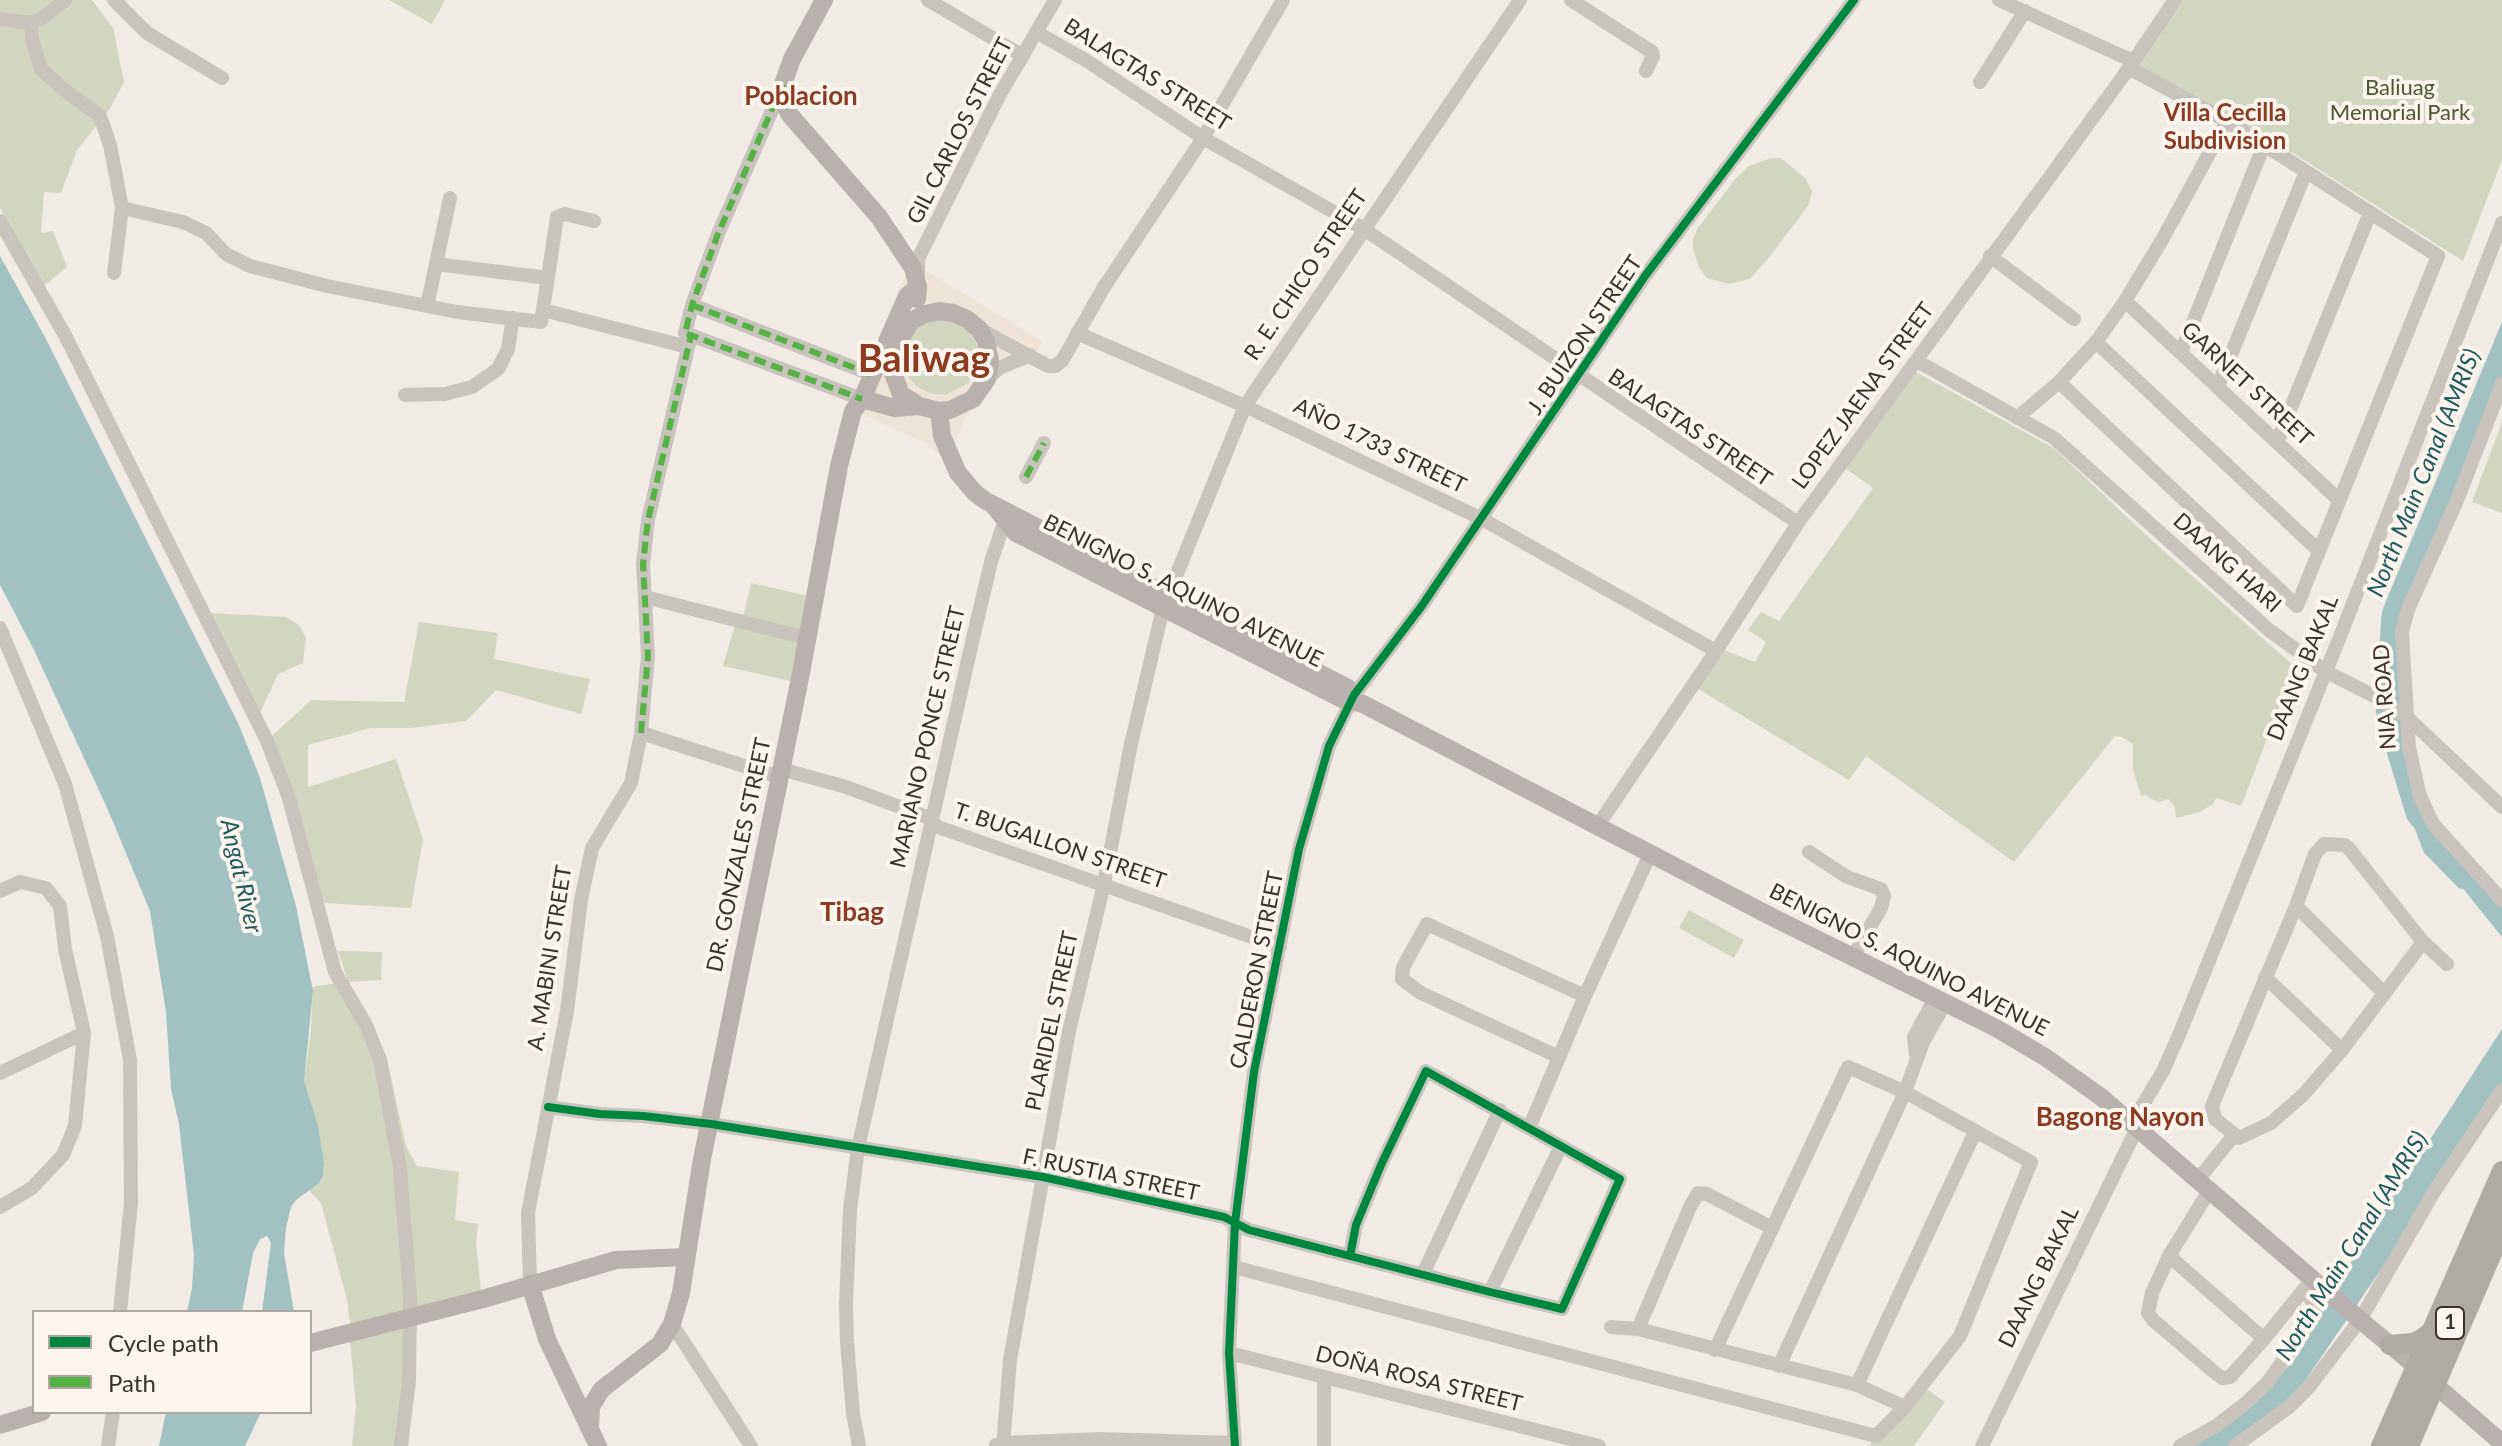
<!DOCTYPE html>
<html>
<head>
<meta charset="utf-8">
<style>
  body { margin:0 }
  #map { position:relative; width:2502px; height:1446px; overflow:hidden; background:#f0ebe5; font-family:Lato,sans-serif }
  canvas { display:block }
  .legend { position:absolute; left:32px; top:1310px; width:280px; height:104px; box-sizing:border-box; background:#fbf5ee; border:2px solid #aea6a0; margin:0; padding:10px 14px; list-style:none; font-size:24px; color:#3b302b }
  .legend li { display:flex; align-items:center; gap:16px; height:40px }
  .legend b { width:40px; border:2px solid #aea6a0 }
</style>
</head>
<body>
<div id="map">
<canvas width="2502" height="1446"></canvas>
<ul class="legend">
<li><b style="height:10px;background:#00873e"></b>Cycle path</li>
<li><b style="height:10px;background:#57b246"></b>Path</li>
</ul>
</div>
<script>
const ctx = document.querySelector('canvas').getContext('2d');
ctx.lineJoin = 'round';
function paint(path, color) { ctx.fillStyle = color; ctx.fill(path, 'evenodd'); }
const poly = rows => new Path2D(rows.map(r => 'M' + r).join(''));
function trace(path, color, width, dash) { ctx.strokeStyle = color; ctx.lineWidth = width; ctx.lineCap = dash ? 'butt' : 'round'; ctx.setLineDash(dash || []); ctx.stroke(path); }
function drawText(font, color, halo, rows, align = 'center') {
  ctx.font = font + ' Lato,sans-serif'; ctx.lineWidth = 8; ctx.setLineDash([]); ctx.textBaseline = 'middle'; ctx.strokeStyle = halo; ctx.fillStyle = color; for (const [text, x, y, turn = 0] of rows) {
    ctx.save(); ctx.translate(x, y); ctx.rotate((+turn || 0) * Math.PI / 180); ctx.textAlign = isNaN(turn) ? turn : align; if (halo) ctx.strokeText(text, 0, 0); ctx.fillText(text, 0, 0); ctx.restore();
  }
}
paint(poly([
  [0,0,92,0,113,28,124,82,109,110,77,150,61,193,44,192,41,233,53,231,67,267,44,286,0,208],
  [389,0,445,0,432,24],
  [2183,0,2502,0,2502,160,2463,261,2296,155,2138,66],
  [1771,158,1781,158,1805,178,1812,191,1808,206,1771,255,1750,279,1729,284,1707,278,1699,268,1693,250,1693,238,1698,228,1736,178,1749,166],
  '903 357a38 38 0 1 1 76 0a38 38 0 1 1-76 0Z',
  [1916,372,2055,449,2147,536,2295,667,2241,806,2216,798,2213,804,2200,812,2176,818,2175,806,2168,799,2159,802,2149,798,2147,795,2141,796,2133,770,2133,744,2122,737,2115,736,2014,862,1866,756,1849,780,1698,689,1724,650,1755,662,1766,642,1748,630,1761,612,1779,621,1873,488,1845,468],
  [2502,422,2502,513,2472,502],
  [751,583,808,596,791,681,723,666,735,625,741,626],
  [209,613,286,617,299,625,306,638,303,663,278,674,260,713],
  [419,622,498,633,494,659,590,679,581,714,496,690,466,721,410,728,371,728,308,745,308,787,396,759,423,839,411,908,324,903,271,737,311,700,404,702],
  [1689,910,1744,940,1734,958,1679,928],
  [338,951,382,952,381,980,349,982,386,1055,406,1146,417,1166,459,1172,455,1220,478,1224,476,1243,481,1291,350,1324,347,1300,321,1203,309,1190,318,1184,323,1176,324,1163,318,1125,304,1081,311,1030,313,987,348,981],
  [417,1324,408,1446,352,1446,356,1406,350,1341],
  [1924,1387,1945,1402,1914,1446,1870,1446,1872,1440]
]), '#d1d6bf');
paint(poly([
  [923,269,1042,341,1031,366,1018,366,1002,372,969,411,952,449,941,456,925,443,849,408,906,274],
  [938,319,953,321,964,327,973,337,978,348,979,361,975,374,967,384,944,395,928,394,919,389,906,375,902,361,909,334,918,326]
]), '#eee3d5');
paint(poly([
  [0,256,46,339,239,725,260,778,296,906,313,991,304,1081,318,1125,324,1163,323,1176,318,1184,296,1200,291,1207,286,1228,284,1253,294,1312,262,1312,271,1243,267,1236,260,1239,253,1253,242,1312,187,1312,192,1288,194,1255,179,1124,171,1089,166,1012,150,911,108,810,34,650,0,585],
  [2502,322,2502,379,2408,602,2411,788,2502,906,2502,937,2407,819,2377,721,2375,701,2382,611],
  [2502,1029,2502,1082,2382,1268,2296,1394,2228,1446,2189,1446,2274,1382,2298,1355,2357,1252],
  [166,1412,261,1412,245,1446,159,1446]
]), '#a1c2c1');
trace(poly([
  [2421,828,2429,849,2462,883]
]), '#a1c2c1', 12);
trace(poly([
  [114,0,147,33,222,78],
  [928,0,1023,56],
  [1571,0,1652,52,1653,56,1646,71],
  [1999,0,2133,61],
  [0,19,31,23,44,17,65,0],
  [31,23,32,39,41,69,63,89,100,116,110,145,122,208,114,273],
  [1036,32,1087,61,1203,138,1364,229,1798,523],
  [2129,68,2227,121,2438,256,2297,606,2059,382,2096,342,2125,301,2162,240,2227,121],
  [1980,82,2025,11],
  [783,85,718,234,692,305,685,333,862,399],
  [122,208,183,222,206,233,226,254,250,266,327,286,457,312,541,322,543,310,688,347],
  [0,221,66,337,267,741,289,798,335,972,366,1025,380,1060,400,1168,410,1296,409,1381,401,1446],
  [1990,256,2074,319],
  [436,264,548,278],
  [918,277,918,259,999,96,1055,0],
  [2125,301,2339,500],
  [692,305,873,375],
  [427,306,450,198],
  [543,310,557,217,565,214,594,221],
  [979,329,1048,366,1055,366,1062,361,1104,287,1203,138,1283,0],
  [1077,333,1245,406,1482,519,1716,651],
  [2096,342,2319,551],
  [2181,352,2264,145],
  [1917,361,2054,438,2269,630,2325,671,2376,697,2407,717,2502,807],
  [987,379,999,368,1030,355],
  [2502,384,2456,503,2408,609,2402,632,2409,748,2420,796,2433,824,2502,900],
  [2218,386,2306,172],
  [405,395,445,394,472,387,498,369,508,349,513,318],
  [2017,418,2059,382],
  [2277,442,2370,213],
  [1026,477,1044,443],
  [645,597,806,638],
  [0,628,65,784,107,936,130,1060,131,1203,120,1312],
  [641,733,779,777],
  [781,769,846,787,927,817,938,827,1280,947],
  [1598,825,1716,651,1798,523,2129,68,2175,0],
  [1809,852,1847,877,1881,889,1884,896,1881,908,1853,956],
  [0,891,20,882,46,888,60,906,65,949,84,1033,75,1126,63,1155,32,1188,0,1207],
  [2296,906,2384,993],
  [2423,942,2342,1050,2303,1095,2271,1123,2239,1138,2215,1119,2212,1106,2296,906,2315,854,2324,844,2345,845,2351,851,2423,942,2447,964],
  [2265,977,2342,1050],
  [1916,1055,1914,1037,1935,998],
  [1559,1057,1421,993,1402,979,1403,967,1427,924,1585,996],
  [0,1073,84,1033],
  [548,1107,600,1114,643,1116,711,1124,1043,1177,1224,1217,1249,1230,1350,1256,1490,1292,1562,1309,1620,1179,1426,1071,1381,1165,1356,1225,1350,1256],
  [2132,1123,2163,1071,2179,1035,2339,639,2502,223],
  [1529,1128,1585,996,1651,852],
  [2197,1181,2234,1135],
  [2169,1256,2264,1339,2230,1377,2222,1378,2213,1371,2153,1320,2148,1313,2152,1293,2169,1256,2209,1191],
  [1234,1267,1876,1436,1905,1407,1960,1336,2031,1162,1905,1092,1848,1067,1715,1350],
  [1423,1274,1500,1110],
  [530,1284,528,1213,567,1011,581,900,592,848,631,783,641,733,648,656,643,564,648,520,691,335],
  [1490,1292,1561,1146],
  [672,1324,751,1446],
  [1611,1327,1638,1329,1857,1385,1905,1407],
  [1638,1329,1690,1207,1698,1193,1707,1194,1772,1228],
  [2264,1339,2309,1283],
  [1229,1353,1599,1446],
  [1779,1366,1905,1092,1923,1042,1945,1003],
  [1324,1378,1324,1446],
  [1857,1385,1975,1132],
  [996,1445,1002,1443,1100,1439,1235,1443],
  [108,1446,113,1412],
  [859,1446,853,1414,847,1342,846,1304,850,1210,858,1148,973,638,991,562,1007,514],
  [1003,1446,1010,1360,1069,1031,1104,884,1131,744,1163,608,1245,406,1520,0],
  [1235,1446,1229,1353,1235,1223,1254,1072,1299,849,1329,746,1354,695,1421,607,1645,276,1854,0],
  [1982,1446,2137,1128],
  [2180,1446,2216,1426,2246,1403,2267,1383,2306,1328,2316,1308,2305,1289],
  [2235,1446,2289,1407,2309,1387,2360,1320,2435,1190,2502,1090]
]), '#c9c3be', 14);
trace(poly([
  [824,0,792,59,783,84,785,106,790,115,879,217,913,268,918,287,917,299],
  [940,311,953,313,967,319,979,329,986,341,990,361,987,379,973,399,950,410,939,411,919,406,901,394,891,368,899,341,911,321,925,314,940,311],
  [862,399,895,408,919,406],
  [939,411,942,436,958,473,975,493,986,501,1348,688],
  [993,505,1016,533,1342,699,1363,704,1772,917,1996,1028,2045,1057,2101,1097,2360,1320,2417,1367],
  [530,1284,547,1339,598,1446],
  [483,1299,616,1260,685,1257],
  [2434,1384,2502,1443],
  [0,1425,42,1412],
  [590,1427,591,1407,601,1390,660,1344,672,1324,681,1293,702,1159,801,673,839,466,853,411,862,399,907,296,918,287]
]), '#b8b1ad', 18);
trace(poly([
  [2390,1345,2412,1343,2422,1339,2433,1330],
  [2381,1446,2502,1171],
  [2409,1446,2502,1230]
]), '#afaaa4', 20);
trace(poly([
  [310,1343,483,1299]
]), '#b8b1ad', 18);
trace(poly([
  [2397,1446,2502,1200]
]), '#afaaa4', 20);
trace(poly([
  [783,84,718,234,692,305,685,333,862,399],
  [692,305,873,375],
  [1026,477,1044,443],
  [641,733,648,656,643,564,648,520,691,335]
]), '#57b246', 6, [12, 6]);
trace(poly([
  [548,1107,600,1114,643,1116,711,1124,1043,1177,1224,1217,1249,1230,1350,1256,1490,1292,1562,1309,1620,1179,1426,1071,1381,1165,1356,1225,1350,1256],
  [1235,1446,1229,1353,1235,1223,1254,1072,1299,849,1329,746,1354,695,1421,607,1645,276,1854,0]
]), '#00873e', 8);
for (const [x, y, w] of [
  [2450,1323,28]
]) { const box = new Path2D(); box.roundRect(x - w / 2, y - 16, w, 32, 6); ctx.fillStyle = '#fbf5ee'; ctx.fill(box); trace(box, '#3b302b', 2); }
drawText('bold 20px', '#3b302b', null, [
  ["1",2450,1323]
]);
drawText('22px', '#3b302b', '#fbf5ee', [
  ["BALAGTAS STREET",1147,75,32],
  ["GIL CARLOS STREET",960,131,-63],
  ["R. E. CHICO STREET",1306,275,-56],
  ["J. BUIZON STREET",1585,335,-56],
  ["GARNET STREET",2247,384,43],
  ["LOPEZ JAENA STREET",1863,396,-54],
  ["BALAGTAS STREET",1690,428,34],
  ["AÑO 1733 STREET",1380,446,26],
  ["DAANG HARI",2227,563,42],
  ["BENIGNO S. AQUINO AVENUE",1183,591,27],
  ["DAANG BAKAL",2303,668,-68],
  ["NIA ROAD",2385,697,-94],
  ["MARIANO PONCE STREET",928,737,-77],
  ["T. BUGALLON STREET",1060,846,19],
  ["DR. GONZALES STREET",739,855,-78],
  ["A. MABINI STREET",550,958,-81],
  ["BENIGNO S. AQUINO AVENUE",1909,960,27],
  ["CALDERON STREET",1257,970,-79],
  ["PLARIDEL STREET",1052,1021,-78],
  ["F. RUSTIA STREET",1111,1175,12],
  ["DAANG BAKAL",2039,1277,-64],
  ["DOÑA ROSA STREET",1419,1379,14]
]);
drawText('22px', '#4a5a2e', '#fbf5ee', [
  ["Baliuag",2400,88],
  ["Memorial Park",2400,113]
]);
drawText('bold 24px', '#8c3b22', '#fbf5ee', [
  ["Villa Cecilla",2225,113],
  ["Subdivision",2225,141]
]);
drawText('italic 24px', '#1f5a5e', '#fbf5ee', [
  ["North Main Canal (AMRIS)",2424,473,-68],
  ["Angat River",241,876,77],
  ["North Main Canal (AMRIS)",2352,1246,-58]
]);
drawText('bold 26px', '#8c3b22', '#fbf5ee', [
  ["Poblacion",801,97],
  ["Tibag",852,913],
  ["Bagong Nayon",2120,1118]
]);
drawText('bold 38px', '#8c3b22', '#fbf5ee', [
  ["Baliwag",924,360]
]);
</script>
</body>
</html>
